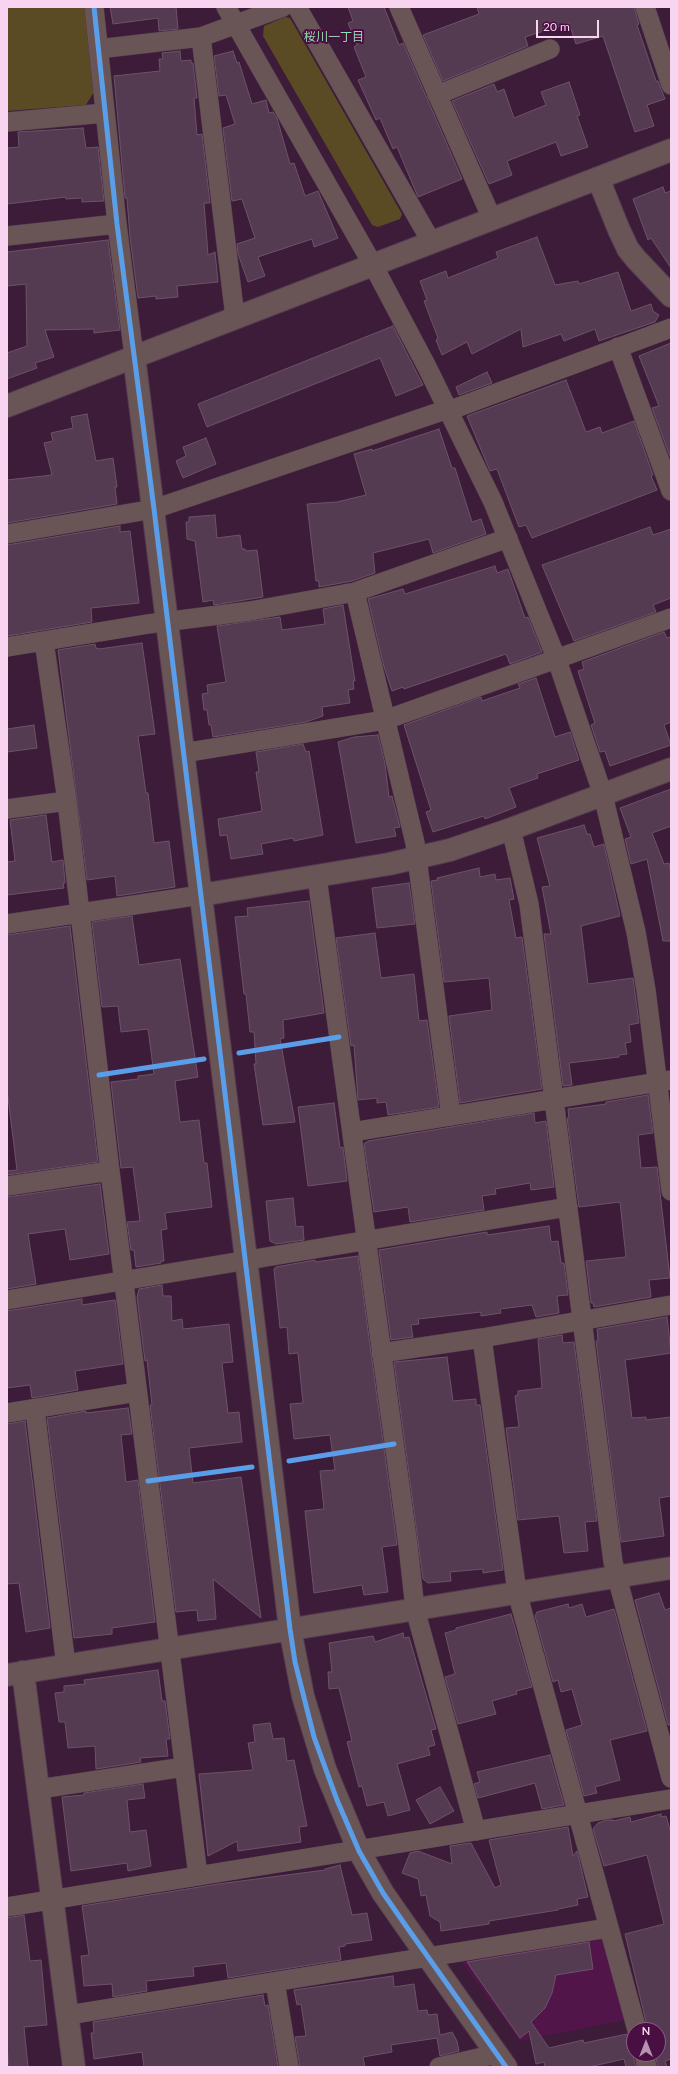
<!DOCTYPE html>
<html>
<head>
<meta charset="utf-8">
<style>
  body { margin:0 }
  #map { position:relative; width:678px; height:2074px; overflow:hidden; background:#3c1c38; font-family:Lato,sans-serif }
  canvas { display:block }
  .frame { position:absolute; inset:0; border:8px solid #f8d4f0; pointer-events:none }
  .north { position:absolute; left:626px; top:2022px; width:40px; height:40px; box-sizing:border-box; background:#490f42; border:1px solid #8f5e88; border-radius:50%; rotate:0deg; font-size:11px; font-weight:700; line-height:16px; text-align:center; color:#f8d4f0 }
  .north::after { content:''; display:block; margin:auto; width:14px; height:18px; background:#b694b0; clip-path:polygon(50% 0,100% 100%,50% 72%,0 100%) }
  .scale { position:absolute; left:536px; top:20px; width:63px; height:18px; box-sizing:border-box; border:2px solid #f8d4f0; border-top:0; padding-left:5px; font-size:12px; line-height:14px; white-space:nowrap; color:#f8d4f0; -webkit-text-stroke:3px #490f42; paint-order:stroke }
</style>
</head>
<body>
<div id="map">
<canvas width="678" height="2074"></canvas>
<div class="frame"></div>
<div class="north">N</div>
<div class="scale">20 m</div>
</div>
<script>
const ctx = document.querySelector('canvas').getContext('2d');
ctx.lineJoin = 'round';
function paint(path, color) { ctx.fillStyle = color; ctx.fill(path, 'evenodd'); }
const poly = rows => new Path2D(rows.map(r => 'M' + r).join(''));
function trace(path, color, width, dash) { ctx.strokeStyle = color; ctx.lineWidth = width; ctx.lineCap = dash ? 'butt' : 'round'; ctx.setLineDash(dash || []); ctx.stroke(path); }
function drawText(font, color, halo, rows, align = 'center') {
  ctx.font = font + ' Lato,"Noto Sans JP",sans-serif'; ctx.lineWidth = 4; ctx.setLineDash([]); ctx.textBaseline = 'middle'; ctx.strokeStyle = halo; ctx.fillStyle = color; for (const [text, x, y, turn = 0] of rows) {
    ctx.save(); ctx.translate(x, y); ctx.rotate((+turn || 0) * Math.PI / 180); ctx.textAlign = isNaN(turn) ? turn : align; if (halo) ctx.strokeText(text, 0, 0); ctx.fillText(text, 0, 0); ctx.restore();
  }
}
paint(poly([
  [597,1937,604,1938,625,2020,520,2041,461,1961,463,1959]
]), '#52154a');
paint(poly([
  [7,7,85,7,95,90,86,105,7,111],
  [285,17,290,18,402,214,400,219,378,227,372,225,263,36,264,26]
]), '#5b4b25');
const building = poly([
  [110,7,176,7,178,29,159,31,158,18,113,24,110,7],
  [348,7,384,7,399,45,403,43,462,179,418,197,397,147,393,149,380,118,376,120,358,80,366,77,354,47,357,45,348,23,353,21,348,7],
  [477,7,634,7,639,24,637,25,656,81,658,81,665,99,647,105,654,126,635,132,603,36,576,44,569,23,525,37,528,46,443,81,423,35,479,14,477,7],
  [180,51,181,61,191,60,191,63,193,63,197,98,194,98,197,135,202,134,210,203,204,203,208,255,215,252,218,282,177,286,178,297,156,299,156,296,138,298,130,237,127,198,125,198,114,76,160,71,159,59,163,59,162,53,180,51],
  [233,51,237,63,239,62,252,104,266,100,269,113,273,112,277,118,290,164,294,163,305,196,318,191,338,238,314,247,312,239,258,257,265,276,248,282,238,254,237,244,255,238,242,199,232,201,223,128,235,124,226,95,219,96,214,56,233,51],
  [569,82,580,115,577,116,588,147,561,156,556,142,507,161,512,175,489,184,452,101,494,84,497,92,504,89,514,118,546,105,541,92,569,82],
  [83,128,86,148,98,147,104,201,82,202,82,198,66,199,66,197,7,204,7,148,19,147,18,132,83,128],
  [663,187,665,193,671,191,671,268,651,238,648,240,633,199,663,187],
  [537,237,555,285,578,281,579,284,618,272,631,311,651,304,653,311,659,315,655,322,599,341,595,329,564,341,561,334,523,347,521,329,472,354,467,342,442,355,436,340,438,338,424,301,427,300,420,281,446,271,448,278,498,258,496,252,537,237],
  [108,240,120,330,94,333,94,329,45,330,54,357,35,363,37,368,7,379,7,353,27,346,26,284,7,286,7,252,108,240],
  [393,326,423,385,396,396,380,358,207,427,198,404,393,326],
  [671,343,671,459,652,408,659,406,639,356,671,343],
  [487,372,492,383,459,395,456,387,487,372],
  [566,380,586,432,600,427,602,433,634,421,653,475,651,476,657,490,532,538,526,525,519,527,497,469,490,471,467,416,566,380],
  [87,414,96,461,113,458,117,487,115,487,117,504,7,523,7,480,52,475,44,443,53,441,51,433,73,428,71,417,87,414],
  [439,429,452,468,455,468,472,522,481,519,486,534,433,553,429,539,373,553,375,573,352,581,319,587,319,581,316,581,307,504,337,502,366,495,354,454,372,449,372,451,439,429],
  [206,438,216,464,183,478,176,461,186,456,183,447,206,438],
  [215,515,217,538,240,535,242,549,245,549,246,551,257,550,263,597,214,605,213,600,203,602,195,541,187,539,186,522,189,522,189,517,215,515],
  [120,526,120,532,130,531,139,603,91,608,92,622,7,636,7,545,120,526],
  [650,527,653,535,671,529,671,598,653,605,656,612,574,641,542,565,650,527],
  [495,566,497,573,508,569,525,618,528,617,542,652,510,664,506,654,404,689,403,687,392,691,384,667,368,599,403,589,405,594,495,566],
  [343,605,355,681,353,681,354,689,348,690,350,703,322,707,323,716,306,722,213,737,211,725,209,725,207,710,204,710,202,694,208,693,207,685,226,682,217,626,280,617,282,630,325,624,323,609,343,605],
  [664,632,667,638,671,637,671,722,664,725,671,745,610,766,605,751,600,752,591,725,595,723,578,671,584,669,582,662,664,632],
  [142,643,155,734,138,736,146,793,148,793,154,843,169,841,175,887,117,896,115,876,87,880,58,650,95,644,96,648,99,649,142,643],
  [536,678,555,737,570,732,579,760,537,774,538,778,509,788,516,807,485,819,484,816,433,832,426,812,431,810,404,725,481,697,482,701,520,688,518,684,536,678],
  [34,725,37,748,7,752,7,729,34,725],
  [378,735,385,764,389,797,392,796,400,827,394,828,396,836,356,843,338,742,354,737,378,735],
  [303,744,306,752,309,751,323,835,294,841,293,838,261,844,263,854,231,859,227,835,220,836,218,819,262,811,256,772,259,772,256,752,303,744],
  [671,789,671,826,652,833,664,864,669,863,671,874,671,941,663,941,647,859,631,864,625,839,631,837,620,808,671,789],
  [46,815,52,862,63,860,65,883,63,883,64,888,7,895,7,862,15,861,10,820,46,815],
  [584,825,587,834,590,834,594,847,604,844,620,916,581,926,588,984,633,978,639,1023,629,1025,631,1042,625,1043,627,1054,619,1055,619,1057,569,1063,572,1085,563,1086,544,934,551,934,542,887,550,886,537,838,584,825],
  [479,868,480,877,495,874,496,880,510,878,514,899,509,900,516,938,522,937,542,1089,460,1103,449,1016,492,1010,489,978,444,982,431,881,438,880,437,878,479,868],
  [409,883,415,924,377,928,372,888,409,883],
  [309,901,324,1013,283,1020,284,1038,280,1039,295,1122,263,1125,254,1064,256,1064,254,1032,250,1032,246,994,244,994,235,917,248,916,247,908,309,901],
  [132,916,139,965,180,959,198,1077,175,1081,180,1122,199,1120,204,1163,207,1163,212,1207,165,1213,167,1229,161,1230,164,1261,161,1261,161,1263,136,1267,134,1250,131,1250,127,1222,140,1221,133,1167,121,1168,111,1082,138,1079,138,1076,154,1074,148,1029,121,1032,118,1006,102,1007,92,922,132,916],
  [70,926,98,1162,7,1175,7,1171,17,1170,7,1089,7,935,70,926],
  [375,933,381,978,414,974,419,1021,427,1020,439,1107,388,1115,386,1102,377,1103,377,1098,358,1100,354,1045,351,1046,336,938,375,933],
  [648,1095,653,1133,638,1135,641,1168,657,1167,670,1278,649,1280,651,1297,594,1307,593,1303,591,1303,586,1261,626,1257,620,1202,579,1207,567,1118,569,1118,568,1109,606,1104,606,1102,648,1095],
  [334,1103,340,1148,343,1147,347,1181,308,1186,298,1107,334,1103],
  [534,1113,535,1123,546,1121,554,1187,531,1190,530,1183,495,1189,496,1194,482,1196,484,1210,410,1222,408,1207,374,1212,364,1144,368,1141,534,1113],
  [100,1184,109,1254,70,1260,65,1229,28,1234,36,1284,7,1289,7,1197,100,1184],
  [293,1198,296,1227,303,1226,304,1240,276,1244,270,1241,266,1201,293,1198],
  [549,1226,551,1242,558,1241,561,1263,564,1263,568,1295,557,1296,559,1313,536,1317,532,1305,500,1309,501,1313,481,1316,481,1312,418,1319,419,1324,411,1325,413,1337,391,1340,379,1250,487,1232,487,1235,549,1226],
  [358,1256,397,1545,382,1547,388,1592,364,1595,362,1585,314,1593,305,1511,324,1509,320,1471,335,1470,330,1435,294,1439,290,1404,303,1403,298,1353,289,1354,287,1327,280,1328,274,1269,276,1267,315,1260,315,1262,358,1256],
  [162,1285,163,1296,171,1296,172,1321,182,1319,183,1329,229,1324,233,1362,222,1363,228,1413,239,1412,242,1442,189,1448,193,1483,241,1477,261,1618,213,1579,216,1619,198,1621,197,1610,176,1612,150,1405,152,1405,147,1360,145,1361,137,1297,139,1289,162,1285],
  [82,1299,82,1305,115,1300,123,1364,75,1371,78,1390,32,1398,30,1385,7,1388,7,1311,82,1299],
  [667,1317,671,1353,625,1360,632,1418,646,1417,646,1420,671,1417,671,1496,659,1498,664,1536,621,1542,596,1341,598,1341,597,1329,667,1317],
  [562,1335,563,1343,574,1342,597,1521,585,1522,588,1551,564,1553,559,1516,518,1520,506,1428,519,1427,515,1396,518,1395,518,1391,542,1388,538,1339,562,1335],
  [447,1357,453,1401,476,1399,476,1405,480,1405,503,1570,483,1573,483,1569,450,1572,451,1581,428,1583,423,1579,394,1362,447,1357],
  [128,1408,132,1434,121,1435,126,1482,138,1480,155,1622,112,1628,112,1634,74,1638,47,1418,86,1411,86,1413,128,1408],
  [25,1421,50,1628,26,1632,19,1583,7,1584,7,1424,25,1421],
  [659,1593,665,1610,671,1608,671,1725,668,1725,635,1600,659,1593],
  [568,1604,569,1608,582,1604,586,1617,614,1609,647,1731,610,1740,620,1780,595,1787,597,1793,584,1796,566,1730,582,1725,572,1689,561,1692,558,1680,553,1682,535,1616,537,1612,568,1604],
  [511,1614,532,1687,516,1691,517,1694,492,1701,496,1714,458,1724,445,1677,455,1674,445,1633,456,1630,456,1628,511,1614],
  [403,1633,404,1638,409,1637,436,1729,431,1730,435,1745,428,1747,430,1755,397,1764,410,1810,388,1816,384,1802,367,1806,362,1786,359,1787,347,1742,352,1741,339,1688,329,1689,328,1672,332,1672,329,1643,373,1636,375,1642,403,1633],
  [158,1670,162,1701,165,1701,170,1739,166,1739,168,1756,140,1758,141,1762,96,1769,95,1746,68,1748,65,1722,59,1722,55,1693,64,1692,64,1686,85,1684,84,1680,158,1670],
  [270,1723,273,1739,284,1738,287,1761,294,1760,307,1826,299,1827,301,1842,238,1851,237,1841,208,1856,199,1774,253,1770,248,1743,255,1742,253,1725,270,1723],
  [550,1755,564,1805,542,1809,535,1783,478,1798,474,1784,480,1782,477,1772,550,1755],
  [143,1784,145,1798,127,1800,130,1832,146,1830,151,1866,128,1871,127,1863,71,1871,62,1797,84,1795,84,1793,143,1784],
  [440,1787,454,1811,430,1824,416,1800,440,1787],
  [661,1814,661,1817,666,1816,671,1833,671,2059,665,2061,667,2067,658,2067,655,2054,658,2054,658,2030,648,2030,625,1934,664,1924,647,1855,604,1866,593,1829,598,1823,607,1820,613,1820,613,1821,630,1817,631,1822,661,1814],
  [568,1827,573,1856,577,1851,588,1897,577,1899,578,1905,558,1909,558,1910,489,1921,489,1924,441,1931,440,1922,430,1916,426,1895,421,1896,418,1879,402,1873,410,1853,418,1851,452,1864,450,1846,471,1843,495,1888,501,1885,489,1840,568,1827],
  [340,1865,352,1915,367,1913,372,1940,345,1944,345,1946,339,1947,341,1960,228,1978,226,1963,193,1967,194,1976,146,1981,147,1991,113,1997,112,1984,84,1986,81,1956,89,1955,82,1906,218,1884,325,1870,325,1869,340,1865],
  [24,1915,30,1961,41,1960,47,2025,24,2027,28,2067,9,2067,7,2045,7,1918,24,1915],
  [589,1942,593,1969,556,1975,552,1993,545,2008,531,2022,549,2048,583,2040,584,2043,627,2034,634,2041,633,2056,636,2067,626,2067,624,2059,589,2067,545,2067,544,2062,536,2064,529,2031,520,2038,467,1962,589,1942],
  [393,1976,394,1987,414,1984,418,2011,427,2010,428,2015,437,2014,440,2035,452,2032,457,2041,459,2051,440,2056,437,2038,391,2045,392,2052,363,2057,365,2067,300,2067,295,2037,306,2036,301,2004,297,2005,294,1990,393,1976],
  [263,1995,265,2006,268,2005,278,2067,144,2067,142,2052,94,2059,91,2033,94,2033,93,2022,263,1995]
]);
paint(building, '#553b52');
trace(building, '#6d5269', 1);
const minor = poly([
  [94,7,117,224,134,356],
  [226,7,373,265,427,367,493,502,557,660,603,795,636,932,646,990,671,1191],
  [297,7,432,243],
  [399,7,492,219],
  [645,7,671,85],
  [201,37,235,317],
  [98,49,201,37,283,7],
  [437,95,550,49],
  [7,122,105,113],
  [7,236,117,224],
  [618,347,671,491],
  [448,411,671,328],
  [7,534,154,509,448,409],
  [355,592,415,843,451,1116],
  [44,641,67,801,110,1171,198,1876],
  [7,647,148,624,250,611,355,592,508,538],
  [183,753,385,720,671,618],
  [7,809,67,801],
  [511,829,529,904,613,1562,671,1778],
  [317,877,408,1545,415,1609,476,1831],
  [7,924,201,895],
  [352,1132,671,1080],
  [7,1186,110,1171],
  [7,1300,568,1207],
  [482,1338,517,1592,637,2030],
  [381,1353,482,1338,671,1305],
  [35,1409,66,1666],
  [7,1413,137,1392],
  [39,1789,184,1767],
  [7,1907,671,1799],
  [275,1982,289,2067],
  [68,2015,608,1928],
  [644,2054,647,2067],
  [439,2067,496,2054]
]);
const tertiary = poly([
  [598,178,619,230,628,249,636,259,671,296],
  [134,356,246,1259,290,1629,303,1696,325,1769,359,1851,383,1893,406,1926,506,2067],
  [7,406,671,150],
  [201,895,389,864,450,850,511,829,671,769],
  [23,1672,74,2067],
  [7,1675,671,1568]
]);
trace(minor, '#543850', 20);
trace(tertiary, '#543850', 24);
trace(minor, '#6a5556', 19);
trace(tertiary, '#6a5556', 22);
trace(poly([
  [94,7,117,224,154,509,290,1629,295,1662,314,1737,337,1800,359,1851,383,1893,406,1926,506,2067],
  [239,1053,339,1037],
  [99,1075,204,1059],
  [289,1461,394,1444],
  [148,1481,252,1467]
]), '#5a9eea', 5);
drawText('12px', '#95dcab', '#490f42', [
  ["桜川一丁目",334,37]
]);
</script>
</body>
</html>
